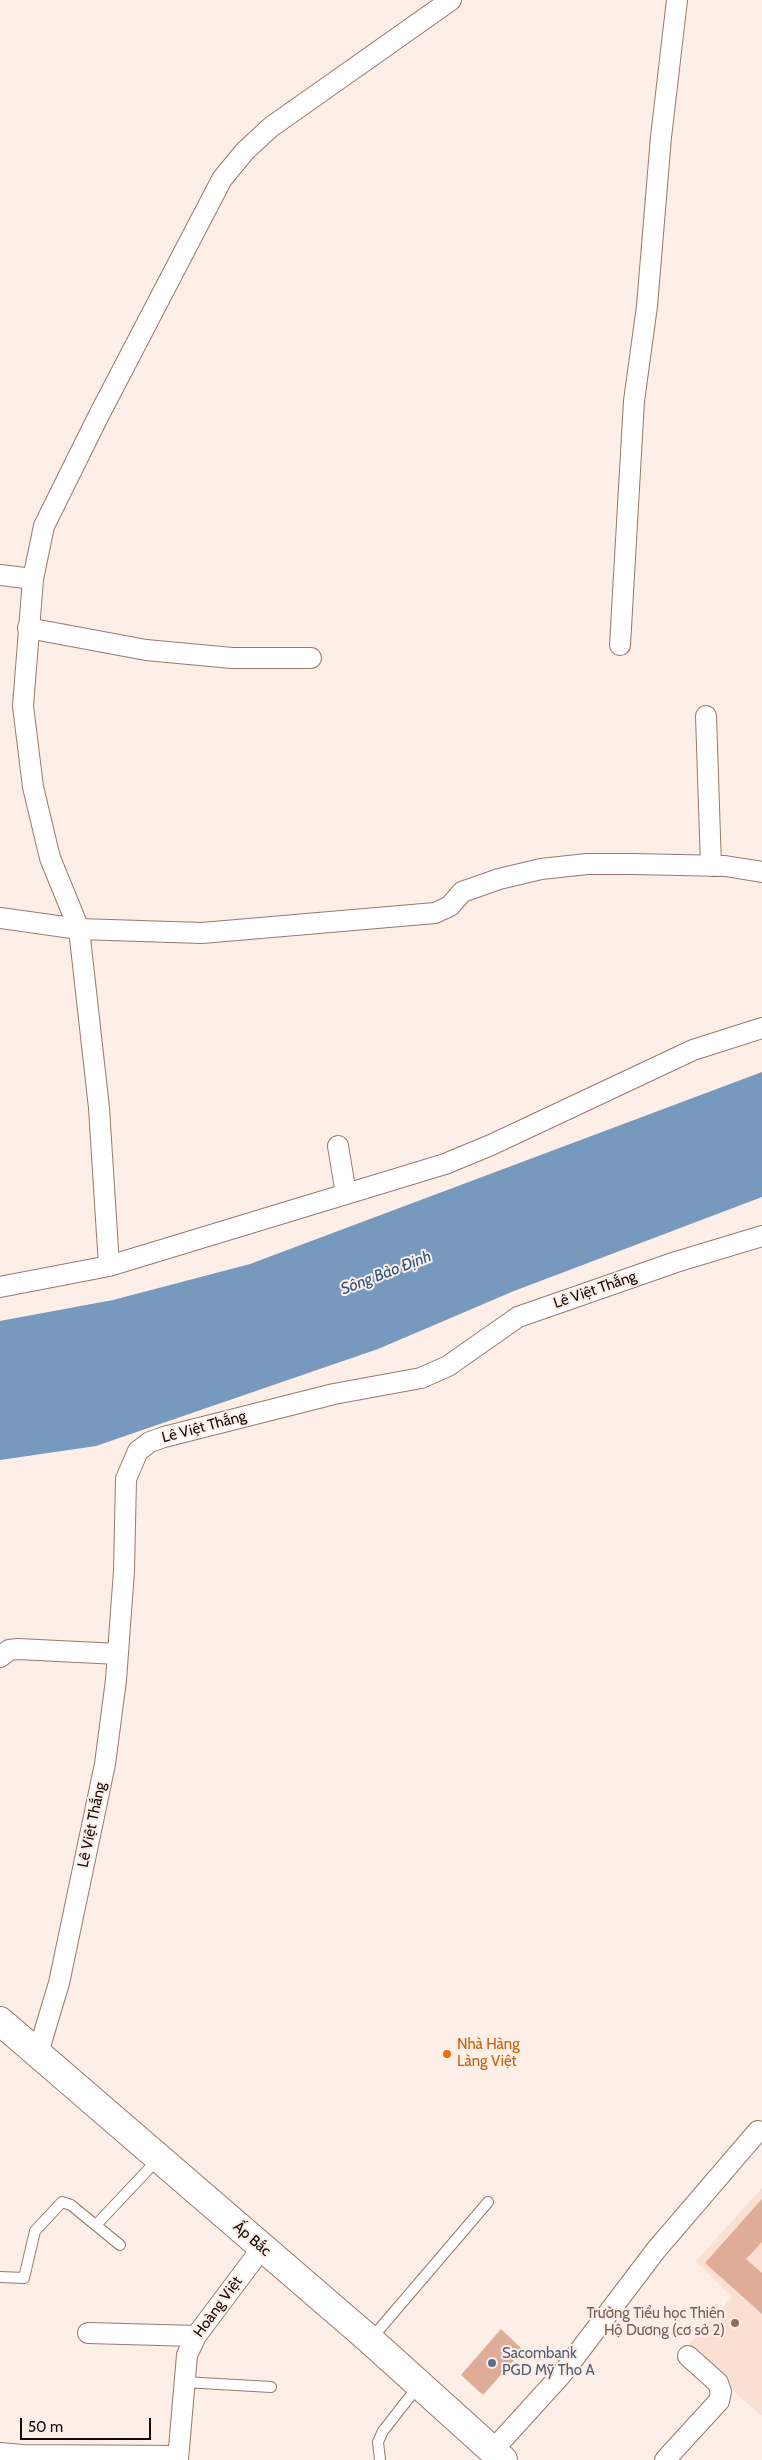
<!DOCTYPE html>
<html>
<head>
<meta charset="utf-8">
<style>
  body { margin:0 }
  #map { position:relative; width:762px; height:2460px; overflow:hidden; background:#fdeee7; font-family:Cabin,sans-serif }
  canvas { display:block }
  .scale { position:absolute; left:20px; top:2418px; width:131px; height:22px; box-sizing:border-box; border:2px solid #150905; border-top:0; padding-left:6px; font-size:15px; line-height:18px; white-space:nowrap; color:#150905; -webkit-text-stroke:4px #fdeee7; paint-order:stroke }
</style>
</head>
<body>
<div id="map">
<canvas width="762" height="2460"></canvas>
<div class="scale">50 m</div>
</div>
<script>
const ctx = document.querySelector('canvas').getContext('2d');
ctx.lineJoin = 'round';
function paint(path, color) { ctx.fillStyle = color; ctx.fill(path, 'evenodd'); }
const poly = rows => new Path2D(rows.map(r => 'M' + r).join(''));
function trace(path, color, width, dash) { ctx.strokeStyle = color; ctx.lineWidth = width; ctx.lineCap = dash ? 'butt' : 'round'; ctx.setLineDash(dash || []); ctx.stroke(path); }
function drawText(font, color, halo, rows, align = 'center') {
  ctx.font = font + ' Cabin,sans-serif'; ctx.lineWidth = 4; ctx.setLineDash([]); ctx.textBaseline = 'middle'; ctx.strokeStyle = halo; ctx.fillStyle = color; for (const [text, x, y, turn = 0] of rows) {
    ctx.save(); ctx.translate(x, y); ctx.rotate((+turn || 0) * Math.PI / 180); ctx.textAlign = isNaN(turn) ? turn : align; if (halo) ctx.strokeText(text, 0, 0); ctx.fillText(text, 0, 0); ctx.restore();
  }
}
paint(poly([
  [762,2188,762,2415,761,2415,685,2349,732,2297,696,2261]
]), '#fadfd3');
paint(poly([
  [762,1072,762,1197,514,1291,378,1349,96,1446,0,1460,0,1321,113,1300,250,1264]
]), '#7799bd');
paint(poly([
  [762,2199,762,2242,746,2259,762,2273,762,2314,705,2263],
  [501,2329,523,2350,483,2395,461,2375]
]), '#dfad97');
const service = poly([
  [96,2225,159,2158],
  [0,2277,24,2278,35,2231,62,2202,71,2205,120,2245],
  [371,2339,488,2202],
  [184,2382,271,2387],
  [380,2460,378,2442,383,2431,419,2385]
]);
const minor = poly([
  [0,575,33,579],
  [28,628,146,650,232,658,311,658],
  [620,645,634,401,647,306,661,137,677,0],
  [706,716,711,866],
  [0,918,79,929,202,933,435,913,450,906,462,892,499,879,541,869,587,864,633,864,725,866,762,872],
  [338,1146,346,1194],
  [109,1266,99,1108,79,929,50,858,33,787,23,706,33,579,44,526,99,415,222,179,245,151,271,127,451,0],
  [0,1287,109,1266,445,1164,491,1145,693,1050,762,1028],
  [0,1657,9,1650,18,1649,118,1654],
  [38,2053,59,1983,105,1764,116,1680,124,1571,126,1479,138,1451,150,1442,164,1437,334,1394,421,1378,448,1366,518,1317,676,1262,762,1236],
  [88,2333,196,2336],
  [492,2451,562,2374,656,2250,758,2131],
  [0,2453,22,2455,178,2456],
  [178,2460,187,2355,196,2336,262,2248],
  [665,2460,719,2401,721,2392,718,2383,688,2356]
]);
const secondary = poly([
  [0,2021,370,2340,503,2460]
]);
trace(service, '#9a796a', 12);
trace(minor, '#9a796a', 22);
trace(secondary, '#9a796a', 30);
trace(service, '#fff', 10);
trace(minor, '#fff', 20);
trace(secondary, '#fff', 28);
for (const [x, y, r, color] of [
  [447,2054,5,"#e8710a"],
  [735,2323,5,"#8d6e63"],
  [492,2363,5,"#5c6f8a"]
]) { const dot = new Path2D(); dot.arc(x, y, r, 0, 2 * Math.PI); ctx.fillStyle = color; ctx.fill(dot); trace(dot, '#fdeee7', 2); }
drawText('15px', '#150905', '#fdeee7', [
  ["Lê Việt Thắng",595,1290,-19],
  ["Lê Việt Thắng",204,1427,-15],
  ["Lê Việt Thắng",92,1825,-78],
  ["Ấp Bắc",252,2239,41],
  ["Hoàng Việt",218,2307,-54]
]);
drawText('15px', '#c56008', '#fdeee7', [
  ["Nhà Hàng",457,2045],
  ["Làng Việt",457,2062]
], 'left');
drawText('15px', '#785e54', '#fdeee7', [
  ["Trường Tiểu học Thiên",725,2314],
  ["Hộ Dương (cơ sở 2)",725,2331]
], 'right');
drawText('15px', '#4e5e75', '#fdeee7', [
  ["Sacombank",502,2354],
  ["PGD Mỹ Tho A",502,2371]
], 'left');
drawText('italic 16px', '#255586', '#fdeee7', [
  ["Sông Bảo Định",386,1273,-21]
]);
</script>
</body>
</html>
